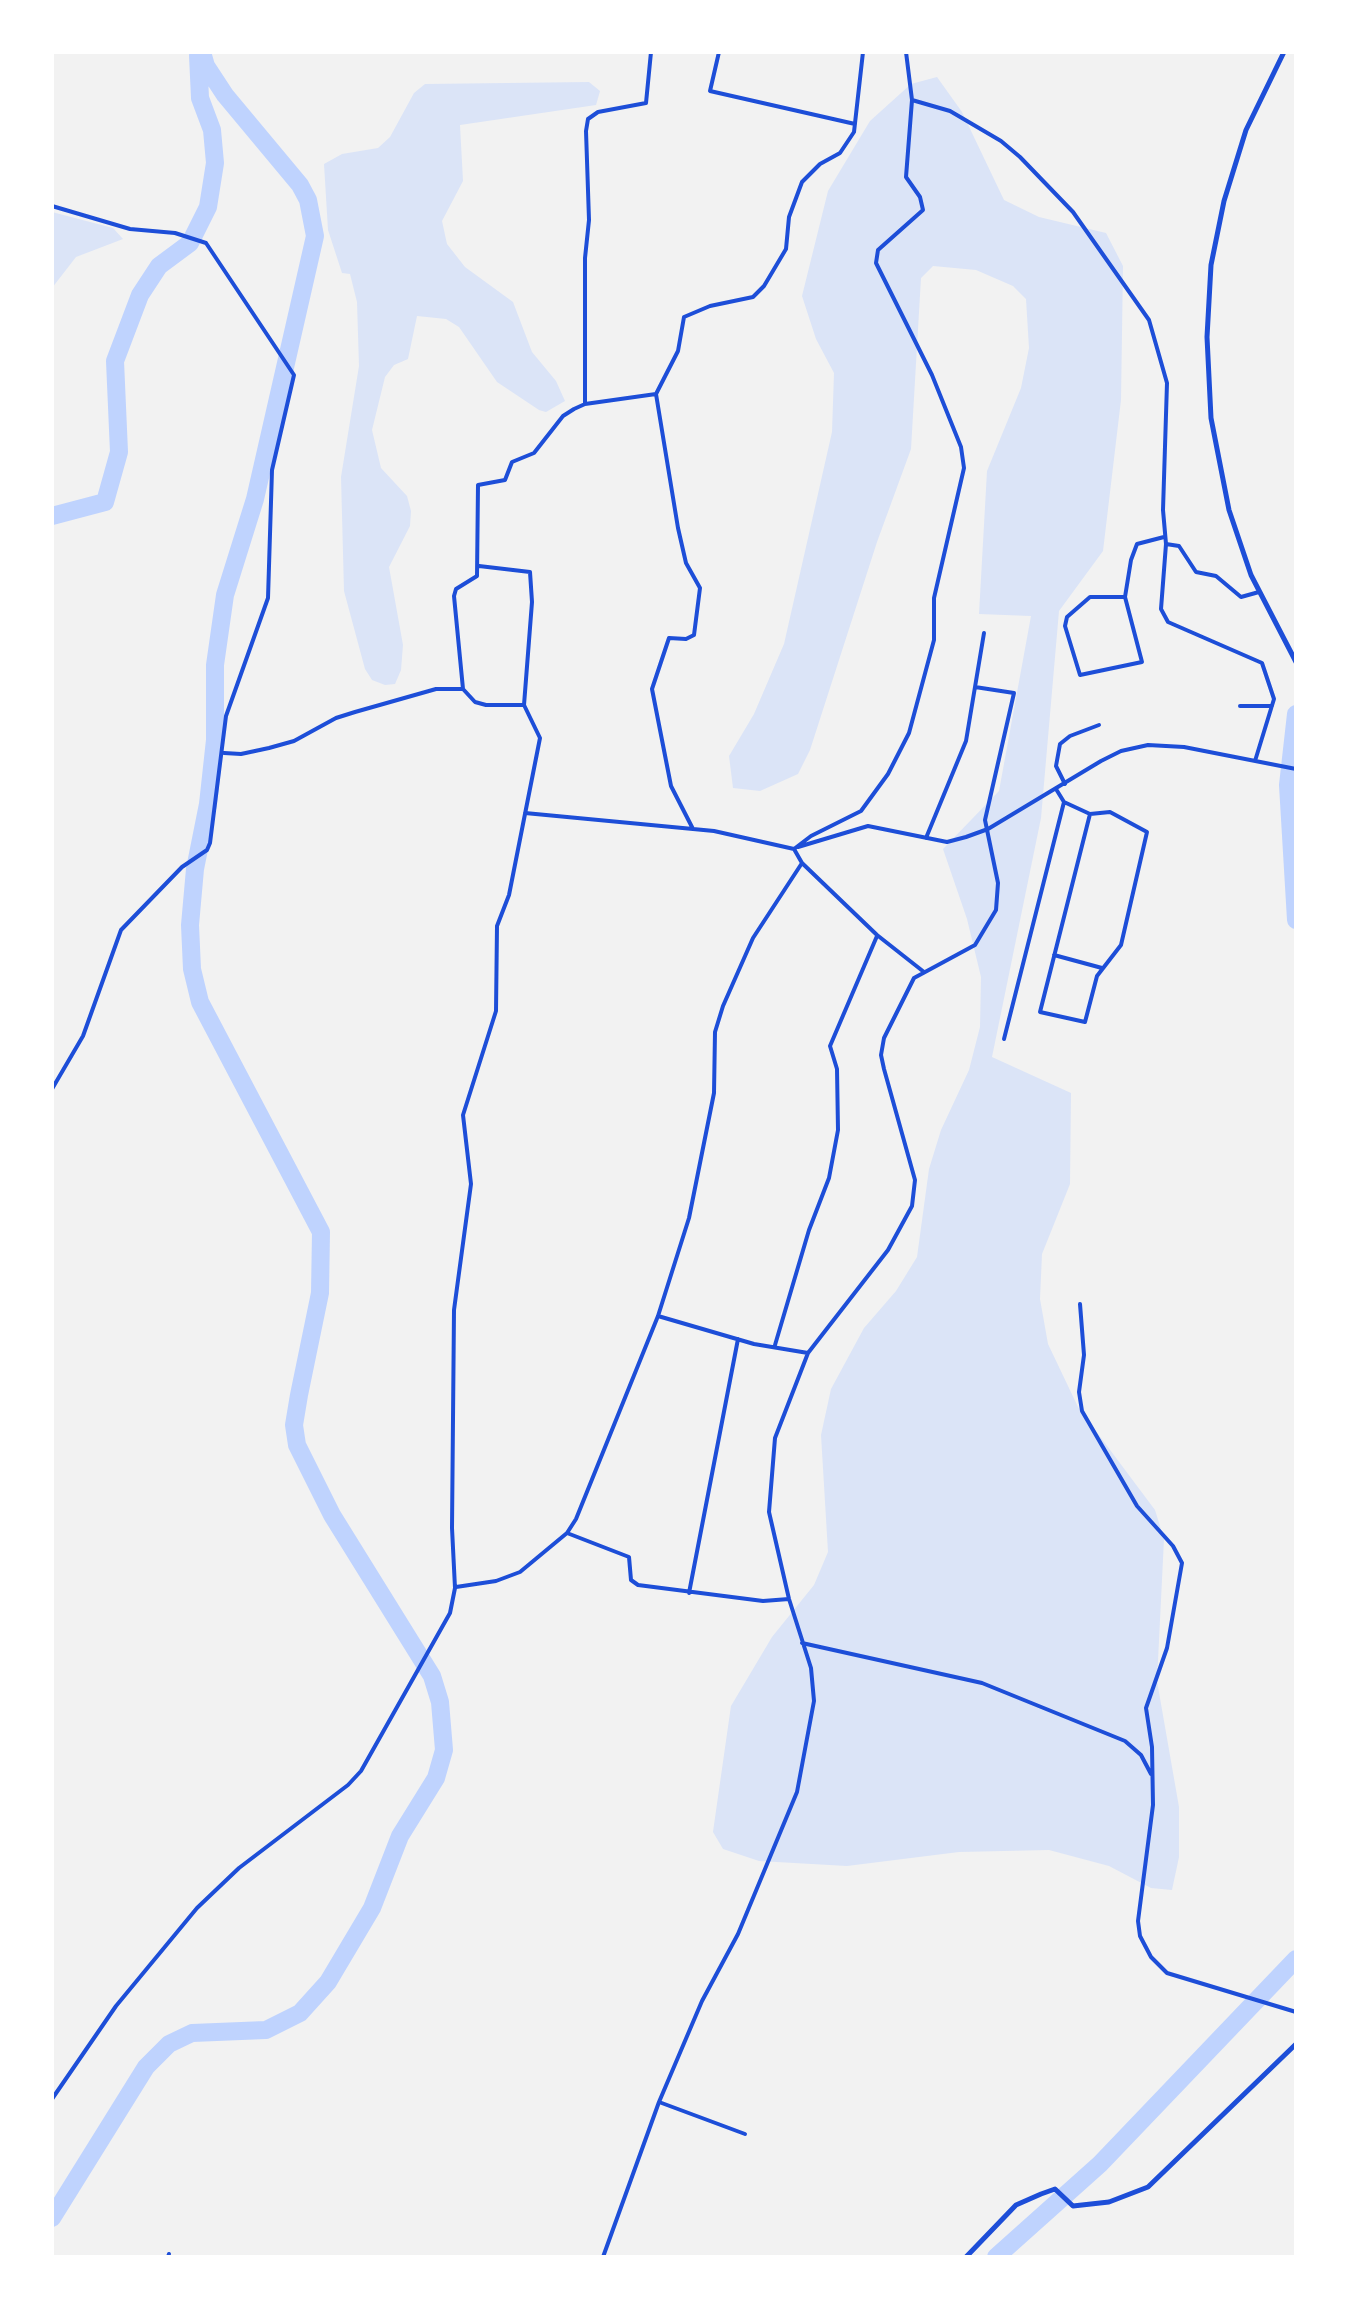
<!DOCTYPE html>
<html>
<head>
<meta charset="utf-8">
<style>
  body { margin:0 }
  #map { position:relative; width:1348px; height:2309px; overflow:hidden; background:#f2f2f2; font-family:"Roboto Serif",serif }
  canvas { display:block }
  .frame { position:absolute; inset:0; border:54px solid #fff; pointer-events:none }
</style>
</head>
<body>
<div id="map">
<canvas width="1348" height="2309"></canvas>
<div class="frame"></div>
</div>
<script>
const ctx = document.querySelector('canvas').getContext('2d');
ctx.lineJoin = 'round';
function paint(path, color) { ctx.fillStyle = color; ctx.fill(path, 'evenodd'); }
const poly = rows => new Path2D(rows.map(r => 'M' + r).join(''));
function trace(path, color, width, dash) { ctx.strokeStyle = color; ctx.lineWidth = width; ctx.lineCap = dash ? 'butt' : 'round'; ctx.setLineDash(dash || []); ctx.stroke(path); }
paint(poly([
  [937,77,962,112,1004,200,1039,217,1106,233,1123,266,1121,400,1103,551,1059,611,1041,818,992,1057,1071,1093,1070,1184,1042,1254,1040,1299,1048,1344,1078,1407,1155,1510,1164,1539,1157,1681,1179,1807,1179,1857,1172,1890,1151,1888,1109,1866,1049,1850,959,1852,847,1866,759,1861,723,1849,713,1832,731,1706,772,1637,814,1585,828,1552,821,1435,831,1389,864,1328,896,1291,917,1257,929,1169,941,1130,969,1070,980,1027,981,977,967,919,943,849,999,791,1031,616,979,614,987,471,1021,388,1029,348,1026,299,1013,286,976,270,933,266,921,278,911,449,877,542,810,750,798,774,760,791,733,788,729,756,754,714,784,644,832,432,834,373,816,339,802,296,828,191,870,121,911,84],
  [589,82,600,91,596,105,460,125,463,181,442,221,447,244,465,267,513,302,532,352,556,381,565,401,546,412,539,410,497,382,459,327,446,319,417,316,408,359,394,365,385,377,372,430,381,468,407,496,411,511,410,526,389,567,403,645,401,670,395,684,385,685,372,680,365,669,344,591,341,477,359,366,357,302,350,274,342,273,328,230,324,164,342,154,378,148,390,137,414,93,425,84],
  [52,212,113,228,123,239,76,257,52,288]
]), '#dbe4f7');
trace(poly([
  [52,516,105,502,119,452,115,361,140,295,159,266,190,243,208,207,215,163,212,130,200,98,198,55],
  [1296,714,1288,785,1296,920],
  [52,2218,146,2067,169,2044,192,2033,266,2030,300,2013,328,1982,372,1908,400,1836,436,1778,444,1750,440,1702,432,1676,332,1515,297,1445,294,1425,299,1395,320,1293,321,1232,200,1002,192,969,190,925,195,869,208,804,215,740,215,665,225,595,255,499,315,236,308,200,300,185,225,95,206,66,202,52],
  [996,2257,1100,2164,1296,1959]
]), '#bfd3fe', 18);
trace(poly([
  [719,52,710,91,855,124],
  [912,100,950,111,1001,141,1020,157,1073,212,1149,320,1167,383,1163,510,1166,544,1161,609,1168,622,1262,663,1274,699,1255,761],
  [52,206,130,229,175,233,206,243,294,375,272,470,268,598,226,716,210,843,207,850,182,867,121,930,83,1036,52,1089],
  [585,404,585,258,589,220,586,131,588,119,598,112,646,103,651,52],
  [1166,544,1179,546,1196,572,1216,576,1241,597,1259,592],
  [479,566,530,572,532,602,524,705],
  [1125,597,1090,597,1067,617,1065,626,1080,675,1142,662,1125,597,1131,560,1137,544,1164,537],
  [1240,706,1272,706],
  [224,753,241,754,269,748,294,741,336,718,355,712,436,689,463,689],
  [1065,784,1056,766,1060,744,1070,736,1099,725],
  [1056,789,1064,802],
  [525,813,714,831,794,849,802,863,877,935,924,972],
  [693,829,671,786,652,689,669,638,686,639,694,635,700,588,686,563,678,528,656,394,678,351,684,317,710,306,753,297,764,286,786,249,789,217,802,182,820,164,840,153,854,132,863,52],
  [926,838,966,741,984,633],
  [798,847,868,826,947,842,966,837,988,829,1101,761,1121,751,1148,745,1184,747,1296,769],
  [794,849,811,836,861,811,888,774,909,733,934,640,934,598,964,468,961,447,932,375,876,263,878,250,923,210,920,197,906,177,912,100,906,52],
  [1054,955,1102,968],
  [1004,1039,1064,802,1090,814,1110,812,1147,832,1121,945,1097,976,1085,1022,1040,1012,1090,814],
  [1080,1304,1084,1355,1079,1392,1082,1411,1137,1506,1173,1546,1182,1563,1167,1648,1146,1708,1152,1747,1153,1805,1138,1921,1140,1936,1151,1957,1167,1973,1296,2012],
  [658,1316,754,1344,808,1353],
  [775,1345,809,1230,829,1178,838,1130,837,1069,830,1046,877,936],
  [567,1533,629,1557,631,1580,638,1585,763,1601,789,1599],
  [456,1587,496,1581,520,1572,567,1533,576,1519,658,1316,689,1218,714,1093,715,1032,723,1006,753,938,802,863],
  [689,1593,738,1339],
  [802,1643,982,1683,1125,1741,1141,1755,1151,1774],
  [52,2099,116,2006,197,1908,239,1868,348,1785,361,1771,450,1613,455,1588,452,1528,454,1310,471,1184,463,1115,496,1011,497,926,509,895,540,738,524,705,486,705,475,702,463,689,454,596,456,589,477,576,478,485,505,480,512,462,534,453,563,416,574,409,585,404,656,394],
  [659,2102,745,2134],
  [168,2257,169,2254],
  [603,2257,659,2102,702,2001,738,1934,797,1792,814,1701,811,1668,789,1599,769,1512,775,1438,808,1353,888,1250,912,1206,915,1180,884,1069,881,1055,884,1038,914,978,975,945,996,910,998,883,985,820,1014,693,975,687]
]), '#1d4ed8', 4);
trace(poly([
  [1284,52,1246,130,1224,201,1211,265,1207,337,1211,418,1229,510,1251,575,1296,662],
  [966,2257,1016,2205,1041,2194,1055,2189,1073,2206,1109,2202,1148,2187,1296,2044]
]), '#1d4ed8', 5);
</script>
</body>
</html>
